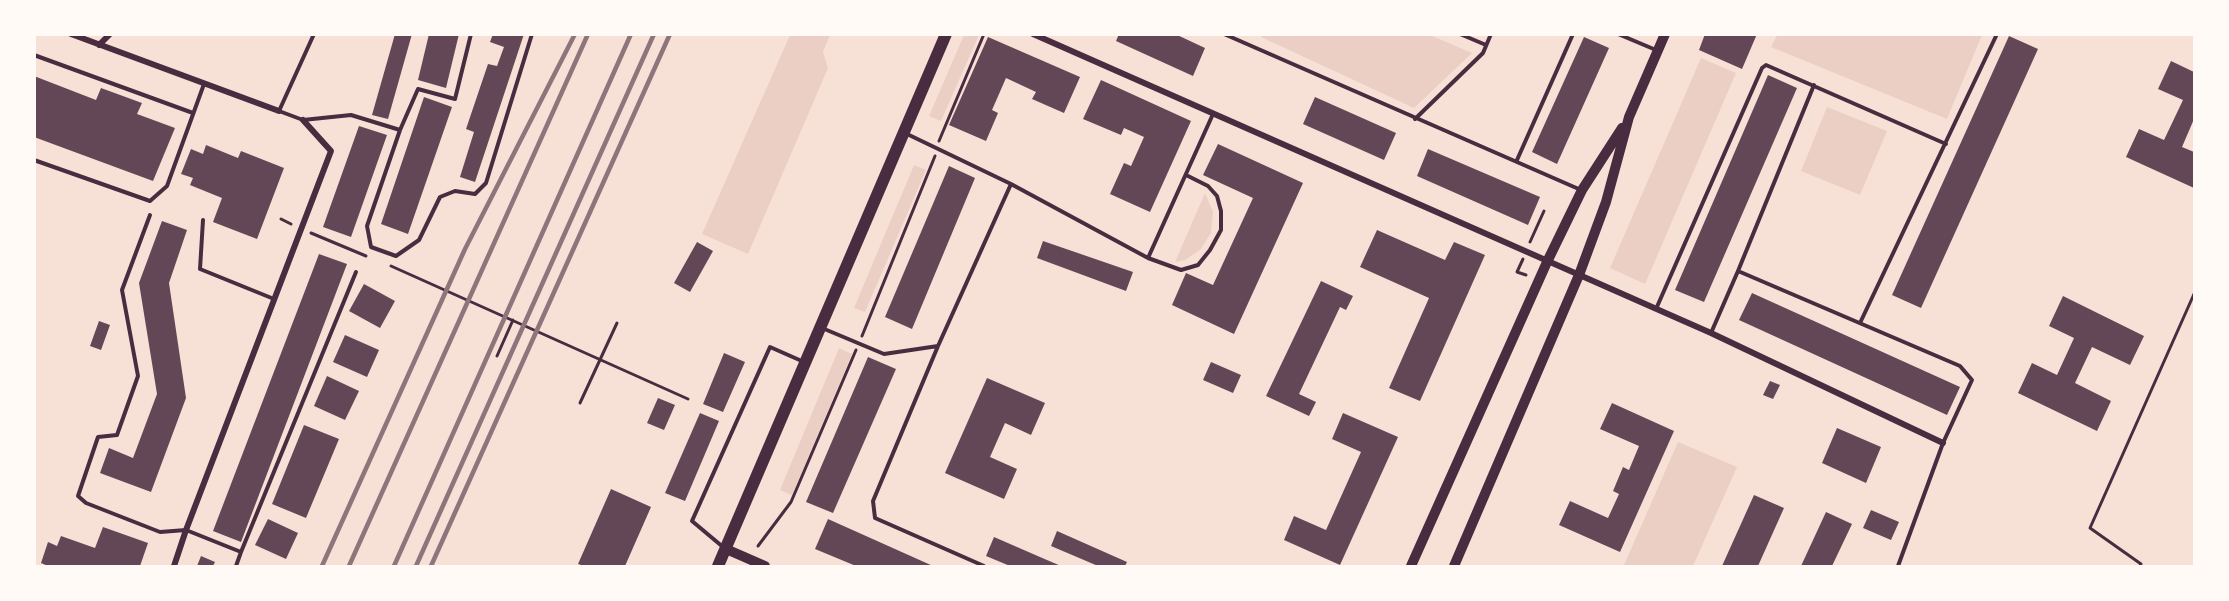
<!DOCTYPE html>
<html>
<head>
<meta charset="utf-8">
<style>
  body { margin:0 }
  #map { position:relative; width:2229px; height:601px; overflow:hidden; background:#f7e1d7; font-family:"Roboto Condensed",sans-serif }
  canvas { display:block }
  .frame { position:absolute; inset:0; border:36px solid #fffaf5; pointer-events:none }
</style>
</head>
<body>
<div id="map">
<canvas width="2229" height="601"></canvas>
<div class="frame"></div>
</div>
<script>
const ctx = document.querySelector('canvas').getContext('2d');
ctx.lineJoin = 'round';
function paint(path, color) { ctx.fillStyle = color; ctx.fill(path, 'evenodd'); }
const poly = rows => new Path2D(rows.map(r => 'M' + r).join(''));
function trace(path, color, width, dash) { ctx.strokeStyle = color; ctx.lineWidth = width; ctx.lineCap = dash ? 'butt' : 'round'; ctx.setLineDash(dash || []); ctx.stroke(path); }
paint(poly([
  [790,35,830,35,823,52,828,68,748,254,702,234],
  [964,35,979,35,941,121,929,116],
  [1262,35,1430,35,1472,53,1414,108,1261,37],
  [1777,35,1777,34,1982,35,1947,119,1771,47],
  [1701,58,1736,73,1645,284,1610,268],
  [1827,107,1887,131,1860,195,1801,171],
  [914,165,926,170,865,312,854,308],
  [1205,193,1213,212,1211,233,1201,249,1185,260,1175,262],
  [839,348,852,354,792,495,780,490],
  [1678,442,1737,467,1693,566,1628,566,1624,565]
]), '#ebcfc5');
paint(poly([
  [395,34,412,34,388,119,372,115],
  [429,34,459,34,446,88,418,80],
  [493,34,524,34,475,182,460,177,474,132,466,129,488,64,497,66,504,47,490,42],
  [1119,34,1175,34,1205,48,1193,76,1116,41],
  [1705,34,1757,34,1742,69,1699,50],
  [2009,36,2038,49,1921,308,1892,295],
  [988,37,1080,77,1064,113,1032,99,1036,92,1006,78,992,110,998,113,986,141,949,125],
  [1584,37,1609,48,1557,164,1532,152],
  [2171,61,2194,72,2194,119,2182,147,2194,152,2194,188,2126,157,2139,129,2164,140,2183,100,2158,89],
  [1768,75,1797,88,1704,302,1675,290],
  [34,76,96,100,101,88,142,103,137,114,175,128,153,181,34,137],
  [1101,80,1191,121,1150,212,1110,194,1124,163,1131,166,1144,137,1124,128,1121,135,1083,119],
  [424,97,452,107,408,234,381,224],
  [1315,97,1396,133,1384,160,1303,124],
  [359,126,387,135,351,237,323,227],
  [1218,144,1303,183,1234,334,1172,305,1186,273,1213,285,1253,198,1203,175],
  [206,145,238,158,241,151,284,168,257,239,213,222,222,198,190,185,193,178,181,174,191,149,203,154],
  [1428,149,1540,197,1528,225,1417,176],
  [949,166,975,178,912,329,885,317],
  [162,221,187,230,169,283,186,398,151,492,100,473,109,448,133,458,157,394,139,283],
  [1377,230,1445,260,1454,242,1485,255,1420,401,1389,388,1429,298,1360,267],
  [1043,241,1133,272,1126,291,1037,258],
  [697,242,713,251,690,292,674,283],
  [319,254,347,264,241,542,213,531],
  [1321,281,1353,296,1346,310,1340,307,1299,394,1316,402,1309,416,1266,396],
  [364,284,395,301,380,328,349,311],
  [1752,293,1960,387,1947,415,1739,320],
  [2063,296,2144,336,2130,365,2092,347,2075,383,2111,401,2097,431,2018,393,2032,363,2057,375,2074,338,2049,326],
  [99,321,110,325,101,350,90,346],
  [345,335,379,350,367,377,333,362],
  [724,353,745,362,723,412,703,404],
  [868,357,896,369,833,513,806,502],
  [1211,362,1241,375,1233,393,1203,380],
  [327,376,359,391,345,420,314,406],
  [987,378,1045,403,1031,435,1005,423,990,457,1017,469,1004,499,945,473],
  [1770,381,1780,385,1773,399,1763,395],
  [658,398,675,405,664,430,647,423],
  [1612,403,1674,431,1620,552,1559,525,1570,501,1608,518,1619,494,1613,491,1623,467,1629,470,1639,446,1600,429],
  [700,413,719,421,685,501,665,493],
  [1343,413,1398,437,1340,565,1284,540,1294,516,1326,530,1361,452,1332,439],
  [304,425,339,439,306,518,272,504],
  [1837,428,1881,447,1866,483,1822,463],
  [611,489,651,507,625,566,584,566,578,564],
  [1754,495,1784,508,1758,566,1722,566],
  [1871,510,1899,522,1891,540,1863,528],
  [1826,512,1852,524,1832,566,1801,566],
  [268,519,298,533,286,559,255,545],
  [828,519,933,566,856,566,815,549],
  [103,527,148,543,140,566,48,566,41,563,48,542,57,546,61,536,95,548],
  [1057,531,1127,562,1125,566,1098,566,1051,546],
  [994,537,1040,557,1061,566,1010,566,986,556],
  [201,556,215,562,213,566,197,566]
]), '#644757');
trace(poly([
  [939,141,984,34],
  [281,219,291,224],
  [311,233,366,256],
  [1530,242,1544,211],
  [1523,259,1517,272,1526,275],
  [391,266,688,399],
  [862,336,935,156],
  [497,356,513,320],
  [580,403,617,323],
  [758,546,791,502,856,350],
  [2140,566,2141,564,2090,528,2194,294]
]), '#4a2c40', 3);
trace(poly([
  [314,34,279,111,303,120,351,115,400,130,367,226,371,247,396,256,419,240,440,197,455,191,475,194,486,183,532,34],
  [1224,34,1581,190],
  [1460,34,1486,45],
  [1618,34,1656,50],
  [34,55,193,113],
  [1415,119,1483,53,1491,34],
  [400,130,418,89,455,99,471,34],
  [907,134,1011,184,938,346],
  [34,160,150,201,167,186,204,84],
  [1517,160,1573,34],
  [1011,184,1148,258,1213,114],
  [150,215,122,290,138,376,117,435,98,437,78,496,86,503,160,532,186,530,241,552,356,272],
  [203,220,200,269,274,299],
  [1148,258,1181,270,1198,265,1210,250,1221,230,1221,211,1217,196,1208,186,1186,175],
  [1738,271,1814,85],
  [1656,309,1762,68,1766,65,1946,144],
  [1860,323,1997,34],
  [822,328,884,354,938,346,873,501,875,518,984,566],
  [1711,333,1738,271,1960,366,1972,380,1943,443,1898,566],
  [723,547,692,521,770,347,804,362],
  [236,566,241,552]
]), '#4a2c40', 4);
trace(poly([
  [71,34,279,111],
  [1033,34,1711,333,1943,443],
  [99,45,110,34],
  [174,566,186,530,331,151,303,120]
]), '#4a2c40', 6);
trace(poly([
  [726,549,765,566],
  [1411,566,1547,262,1582,190,1622,128],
  [1454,566,1579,275,1606,202,1629,117,1665,34]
]), '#4a2c40', 10);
trace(poly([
  [718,566,946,34]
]), '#4a2c40', 12);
trace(poly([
  [322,566,465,249,575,34],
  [349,566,588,34],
  [394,566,631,34],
  [416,566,654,34],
  [431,566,670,34]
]), '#8f747c', 4.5);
</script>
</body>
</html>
